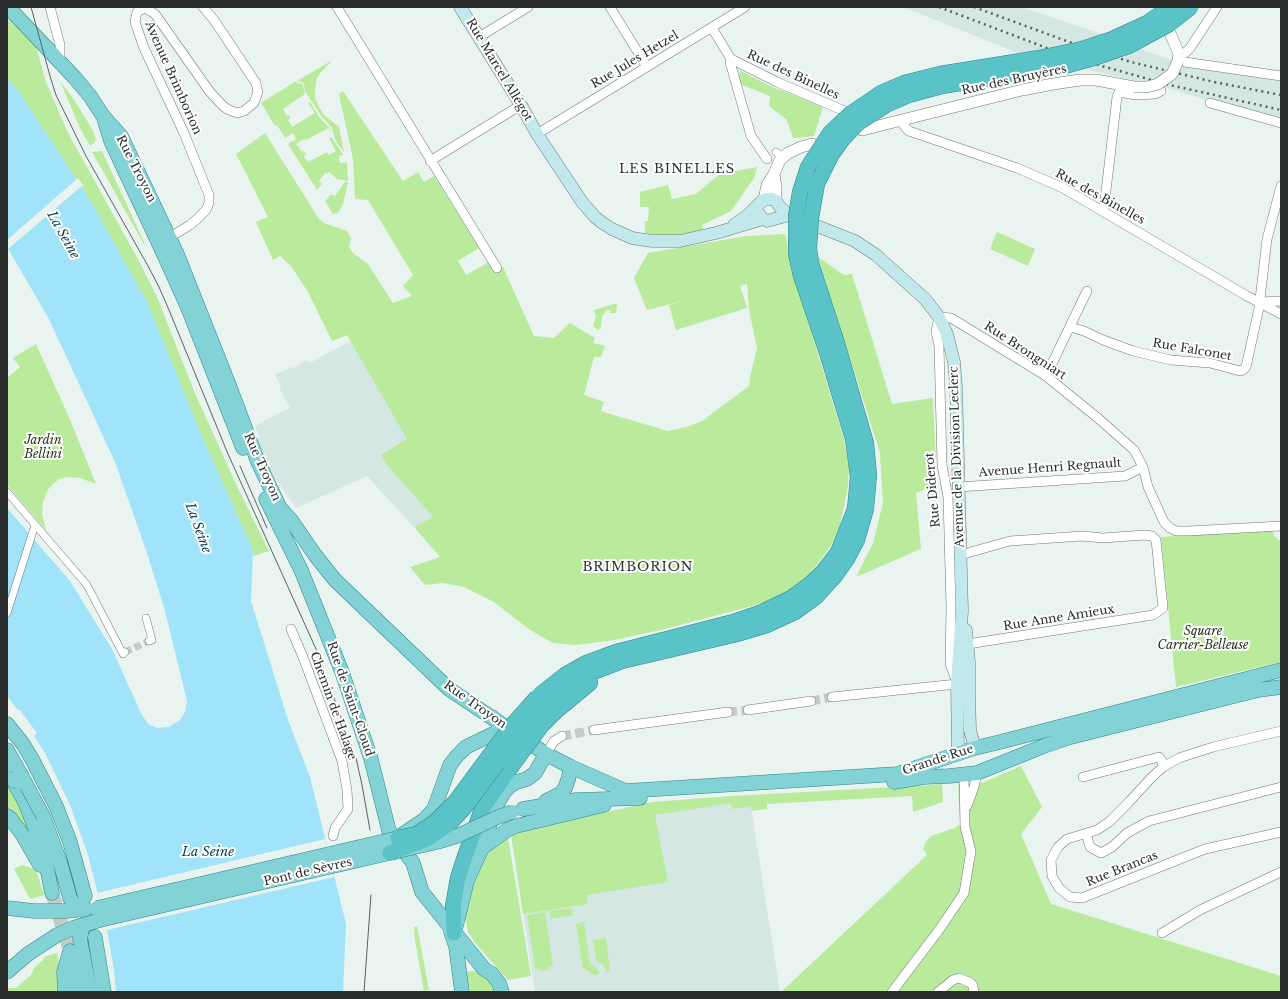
<!DOCTYPE html>
<html>
<head>
<meta charset="utf-8">
<style>
  body { margin:0 }
  #map { position:relative; width:1288px; height:999px; overflow:hidden; background:#e9f3f0; font-family:"Libre Baskerville",serif }
  canvas { display:block }
  .frame { position:absolute; inset:0; border:8px solid #292d2c; pointer-events:none }
</style>
</head>
<body>
<div id="map">
<canvas width="1288" height="999"></canvas>
<div class="frame"></div>
</div>
<script>
const ctx = document.querySelector('canvas').getContext('2d');
ctx.lineJoin = 'round';
function paint(path, color) { ctx.fillStyle = color; ctx.fill(path, 'evenodd'); }
const poly = rows => new Path2D(rows.map(r => 'M' + r).join(''));
function trace(path, color, width, dash) { ctx.strokeStyle = color; ctx.lineWidth = width; ctx.lineCap = dash ? 'butt' : 'round'; ctx.setLineDash(dash || []); ctx.stroke(path); }
function drawText(font, color, halo, rows, align = 'center') {
  ctx.font = font + ' "Libre Baskerville",serif'; ctx.lineWidth = 4; ctx.setLineDash([]); ctx.textBaseline = 'middle'; ctx.strokeStyle = halo; ctx.fillStyle = color; for (const [text, x, y, turn = 0] of rows) {
    ctx.save(); ctx.translate(x, y); ctx.rotate((+turn || 0) * Math.PI / 180); ctx.textAlign = isNaN(turn) ? turn : align; if (halo) ctx.strokeText(text, 0, 0); ctx.fillText(text, 0, 0); ctx.restore();
  }
}
paint(poly([
  [903,7,1022,7,1104,35,1189,67,1281,81,1281,120,1263,117,1170,89,1020,54],
  [363,334,429,445,388,465,433,517,414,527,367,476,296,508,273,475,258,450,259,434,255,427,262,422,290,408,279,388,281,386,275,375,291,367,292,369,306,360,310,363],
  [749,795,780,992,535,992,511,834,645,803]
]), '#d4e7e2');
paint(poly([
  [7,18,36,46,46,82,67,131,139,261,158,299,194,391,236,484,269,551,253,556,253,550,204,441,92,203,21,95,7,77],
  [331,61,331,62,320,73,317,78,315,88,315,98,318,105,324,115,339,127,344,152,336,142,332,128,322,117,305,91,304,84,300,81,298,82,297,81],
  [741,71,768,85,823,107,814,136,793,138,787,120,769,106,770,96,737,83,736,76],
  [60,81,75,101,92,129,96,139,94,143,90,146,80,128],
  [296,81,298,84,300,83,303,85,305,94,283,109,287,116,289,115,290,118,288,120,292,127,315,113,308,103,310,102,320,118,330,128,331,132,329,128,306,140,304,139,296,144,302,152,304,151,306,154,304,156,308,162,327,152,328,155,336,151,329,138,331,137,343,154,343,155,339,156,340,163,347,162,348,181,337,179,329,172,327,174,325,173,319,181,322,184,317,190,288,144,296,139,293,133,285,138,277,125,275,126,261,103],
  [343,91,403,181,418,172,424,182,434,176,479,248,458,261,466,275,492,260,497,269,503,267,534,336,554,338,570,323,595,338,593,343,605,346,601,357,594,357,584,395,604,402,601,411,607,413,668,431,686,427,702,421,749,386,750,377,757,348,749,310,747,284,740,286,747,308,676,330,669,305,690,299,647,310,634,278,648,253,746,236,785,234,791,266,844,439,849,468,848,486,840,525,832,544,817,565,803,580,787,592,771,601,661,630,615,640,576,645,553,643,530,630,494,602,464,587,443,583,425,585,410,567,440,557,414,527,433,517,387,465,381,455,407,439,347,335,332,341,308,292,291,266,280,256,273,260,256,222,268,217,236,154,265,133,319,219,326,224,347,231,351,238,349,247,353,253,368,264,393,303,412,296,403,286,413,275,368,200,355,199,353,159,339,94],
  [102,151,145,244,145,246,92,152],
  [757,167,754,178,731,211,702,225,703,230,689,234,677,235,655,235,645,233,645,221,648,221,649,207,640,207,640,192,668,185,672,199,696,194,710,182,720,174],
  [345,182,348,182,343,204,338,213,333,214,325,201,331,194,335,196],
  [997,232,1035,249,1028,266,990,249],
  [818,257,844,275,852,274,892,404,933,398,937,485,916,493,921,549,856,577,873,543,883,503,880,453],
  [617,303,616,313,610,313,610,310,607,310,602,316,601,327,598,330,593,326,596,317,594,310],
  [36,344,69,417,96,484,80,478,68,477,59,479,49,488,43,501,42,514,46,530,7,485,7,378,20,367,13,358],
  [1272,530,1274,536,1281,542,1281,662,1176,687,1161,537],
  [1021,766,1042,807,1021,834,1051,904,1281,976,1281,992,781,992,927,855,923,849,925,843,931,836,955,828,960,824,958,784,982,783],
  [7,783,15,793,41,853,7,812],
  [931,785,942,784,943,802,913,812,912,796,767,804,767,809,751,811,751,806,732,809,731,803,655,815,668,882,587,895,588,904,523,914,511,834,652,802,733,796],
  [508,838,531,976,508,980,475,943,468,932,465,918,468,894,484,857,496,844],
  [22,865,34,869,37,873,44,895,30,899,14,869],
  [571,908,573,915,551,919,550,911],
  [545,912,553,966,548,967,549,970,540,971,539,968,535,969,527,915],
  [584,922,590,964,597,968,600,974,594,975,589,971,586,971,585,968,583,969,576,924],
  [417,926,429,990,424,991,415,940,414,927],
  [606,938,610,971,607,973,603,965,596,960,593,940],
  [57,953,60,970,60,992,7,992,7,989,9,988,16,988,31,975,34,968,43,960,44,957],
  [471,971,478,971,490,980,495,992,468,992,465,972]
]), '#baeb9c');
paint(poly([
  [7,77,21,95,92,203,147,302,204,441,253,550,251,601,288,720,310,777,346,924,343,992,116,992,114,970,107,930,88,855,70,805,46,755,34,736,37,733,19,709,18,710,7,696,7,508,70,581,112,649,141,713,148,724,157,728,169,727,180,720,185,712,187,701,165,611,147,553,115,462,49,319,7,247]
]), '#a1e3f9');
paint(poly([
  [78,178,83,185,7,250,7,240],
  [325,839,334,877,107,930,97,893]
]), '#e9f3f0');
trace(poly([
  [125,652,149,641]
]), '#c3cbc9', 7, [7, 3.5]);
trace(poly([
  [811,701,832,697],
  [728,712,748,710],
  [562,736,594,730]
]), '#c3cbc9', 9, [9, 4.5]);
trace(poly([
  [52,893,70,951]
]), '#c3cbc9', 14, [14, 7]);
const pedestrian = poly([
  [776,152,783,158],
  [7,492,87,585,123,654,125,652],
  [7,613,35,525],
  [146,618,152,640,149,641]
]);
const minor = poly([
  [50,7,60,45,60,61],
  [337,7,497,268],
  [610,7,647,67],
  [712,28,731,59,777,82,854,115],
  [479,37,528,7],
  [1179,54,1185,53,1190,48,1217,7],
  [731,59,730,62,751,136,767,159],
  [1178,61,1281,76],
  [1210,103,1281,123],
  [901,120,905,127,909,131,1017,168,1063,188,1247,296,1281,314],
  [537,134,745,7],
  [430,161,521,105],
  [1103,211,1104,208,1117,97,1119,92,1135,95,1155,94,1161,91,1158,84],
  [165,240,190,225,197,219,206,210,209,203,209,195,184,133,144,48,135,22,137,12,145,8,155,14,210,92,222,105,227,109,237,113,244,111,254,103,258,92,256,83,214,20,203,7],
  [1260,302,1281,301],
  [1070,327,1084,331,1103,340,1133,351,1171,360,1210,363,1240,371,1243,370,1246,367,1259,308,1267,239,1281,186],
  [1046,376,1087,291],
  [958,487,1125,476,1143,467],
  [960,555,1010,541,1082,536,1103,538,1144,535,1152,536,1156,540,1163,608,1153,615,974,643,968,645],
  [291,629,303,657,342,761,347,790,348,809,335,828,333,836],
  [956,680,950,664,951,607,948,497,942,465,939,346,936,331,939,317,951,318,956,321,1046,376,1099,419,1134,450,1143,467,1148,487,1164,522,1170,528,1176,531,1188,531,1281,526],
  [832,697,957,684],
  [748,710,811,701],
  [594,730,728,712],
  [1281,731,1213,747,1179,758,1163,767,1151,778,1129,802,1109,822,1097,830,1067,839,1058,847,1051,860,1052,876,1059,888,1070,897,1082,898,1205,849,1281,832],
  [546,754,554,741,562,736],
  [1083,777,1159,757,1162,761,1163,767],
  [967,806,974,787,977,773],
  [1086,833,1090,847,1101,853,1112,847,1127,833,1149,821,1281,787],
  [1162,933,1200,910,1281,872],
  [892,992,939,930,964,893,971,851,965,827,964,775],
  [938,992,953,980,959,978,971,983,973,986,974,992]
]);
const tertiary = poly([
  [1170,33,1179,54,1178,61],
  [862,130,1022,90,1053,84,1080,80,1096,80,1134,87],
  [774,174,776,187,776,201],
  [764,200,767,185,774,174,780,160,788,153,801,147,812,144]
]);
const secondary = poly([
  [460,7,521,105,537,134,582,202,595,217,601,222,612,229,632,238,652,241,680,241,716,233,763,219],
  [759,214,763,219,767,221,789,215],
  [734,225,748,215,761,202,766,199,772,199,776,201,780,207,789,215],
  [817,226,855,241,876,255,925,299,939,317,947,334,954,362,956,386,962,611,957,684,958,753],
  [966,630,969,662,969,692,970,730,975,748]
]);
const primary = poly([
  [8,7,75,78,90,96,103,116,121,136,177,254,229,385,258,462,280,508,291,520,315,555,335,580,449,689,546,754,571,767,626,791,897,774,975,748,1000,742,1281,670],
  [105,122,111,141,166,259,188,308,243,448],
  [266,499,301,570,342,672,371,759,389,831,413,863,422,892,484,969,492,974,499,983,502,992],
  [7,724,23,744,32,759,56,806,70,842,85,896],
  [7,750,20,773],
  [7,770,25,802,37,833,46,863,52,893],
  [894,782,924,777,949,776,977,773,1044,746,1071,737,1258,690,1281,687],
  [546,801,560,794,565,788,568,780,571,767],
  [523,809,576,800,640,798],
  [7,816,10,818,22,834,40,865],
  [43,816,60,862,70,898,73,903,82,910],
  [400,836,424,820,434,809,450,765,457,756,466,747,497,732,499,728,498,722,492,717],
  [482,848,507,830,516,826,604,805],
  [7,908,34,911,66,911,86,909],
  [85,924,82,929,80,939,90,992],
  [456,926,467,881,482,848,495,808,504,792,510,786,516,782,527,779,535,773,546,754],
  [451,932,456,947,462,992],
  [95,937,104,992],
  [70,953,78,992],
  [7,972,28,954,57,935,73,928,100,920],
  [65,992,64,972,70,951]
]);
const trunk = poly([
  [541,694,565,675,586,663,616,652,733,622,762,612,791,598,809,585,822,573,838,552,855,509,858,477,853,439,827,353,801,276,796,254],
  [547,703,559,692,576,682,596,671,622,661,737,634,767,625,795,612,816,597,835,576,847,559,857,540,866,509,869,475,866,443,837,343,811,263,809,248],
  [555,712,590,683],
  [454,933,453,906,458,878,464,859,482,809,511,767]
]);
trace(pedestrian, '#6f7876', 8);
trace(minor, '#6f7876', 10);
trace(tertiary, '#6f7876', 12);
trace(secondary, '#6f7876', 13);
trace(primary, '#2e8588', 15);
trace(trunk, '#2e8588', 16);
trace(pedestrian, '#fff', 7);
trace(minor, '#fff', 9);
trace(tertiary, '#fff', 11);
trace(secondary, '#c1e8ea', 12);
trace(primary, '#83d2d6', 14);
trace(trunk, '#5ac3c8', 15);
trace(poly([
  [31,7,50,76,56,95,86,156,148,266,159,287,169,310,228,454,316,649,356,758,362,785,370,830],
  [240,466,267,528],
  [364,992,371,895]
]), '#5c6160', 1);
trace(poly([
  [939,7,1073,58,1170,85,1281,110],
  [974,7,1080,46,1131,62,1214,82,1281,95]
]), '#5c6160', 2.5, [2, 4]);
const tertiaryBridge = poly([
  [1134,87,1147,87,1158,84,1172,74,1178,61]
]);
const primaryBridge = poly([
  [20,773,43,816],
  [7,778,19,782],
  [97,908,398,838],
  [100,920,437,842,457,836,498,817,512,812]
]);
const trunkBridge = poly([
  [809,248,811,218,817,184,832,154,842,140,858,123,886,105,909,95,942,86,1065,66,1097,57,1129,46,1168,25,1191,7],
  [796,254,796,216,800,192,808,167,830,133,850,114,881,93,904,83,940,74,1039,58,1082,49,1112,39,1147,23,1170,7],
  [511,767,542,725,555,712],
  [398,838,417,834,435,822,455,802,512,725,537,697],
  [390,853,427,839,439,831,452,821,465,807,520,733,547,703]
]);
trace(tertiaryBridge, '#6f7876', 12, []);
trace(primaryBridge, '#2e8588', 15, []);
trace(trunkBridge, '#2e8588', 16, []);
trace(tertiaryBridge, '#fff', 11);
trace(primaryBridge, '#83d2d6', 14);
trace(trunkBridge, '#5ac3c8', 15);
drawText('12px', '#292d2c', '#fff', [
  ["Rue Jules Hetzel",635,60,-31],
  ["Rue Marcel Allégot",499,70,59],
  ["Rue des Binelles",793,75,25],
  ["Avenue Brimborion",173,78,66],
  ["Rue des Bruyères",1014,80,-12],
  ["Rue Troyon",136,169,63],
  ["Rue des Binelles",1100,197,29],
  ["Rue Falconet",1192,350,10],
  ["Rue Brongniart",1025,351,33],
  ["Avenue de la Division Leclerc",957,457,-92],
  ["Rue Troyon",262,467,66],
  ["Avenue Henri Regnault",1050,468,-4],
  ["Rue Diderot",933,490,-95],
  ["Rue Anne Amieux",1059,618,-9],
  ["Rue de Saint-Cloud",350,699,71],
  ["Rue Troyon",475,705,35],
  ["Chemin de Halage",333,706,70],
  ["Grande Rue",938,760,-18],
  ["Rue Brancas",1122,869,-22],
  ["Pont de Sèvres",308,872,-13]
]);
drawText('italic 12px', '#1d3110', '#fff', [
  ["Jardin",43,441],
  ["Bellini",43,455],
  ["Square",1203,632],
  ["Carrier-Belleuse",1203,646]
]);
ctx.letterSpacing = '1px';
drawText('13px', '#2b3331', '#fff', [
  ["LES BINELLES",677,169],
  ["BRIMBORION",638,567]
]);
ctx.letterSpacing = '0px';
drawText('italic 13px', '#013d4c', '#fff', [
  ["La Seine",63,235,61],
  ["La Seine",198,528,70],
  ["La Seine",208,852]
]);
</script>
</body>
</html>
